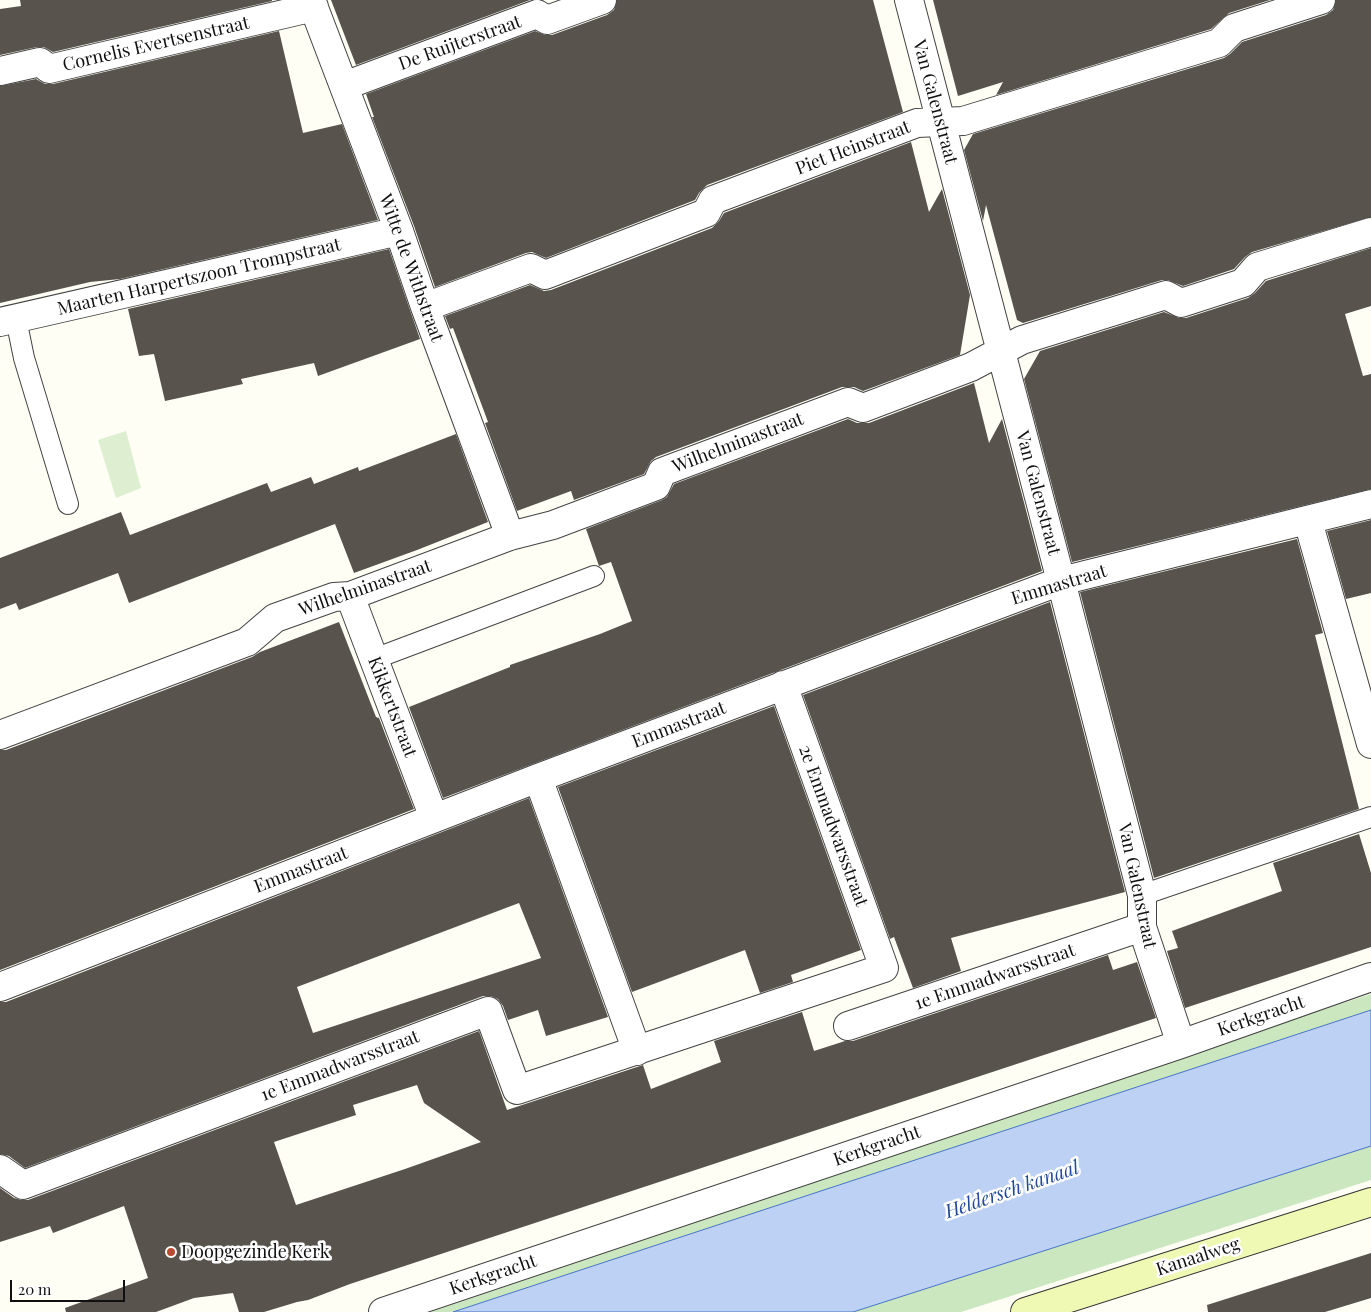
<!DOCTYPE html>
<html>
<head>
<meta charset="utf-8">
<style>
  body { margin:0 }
  #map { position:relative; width:1371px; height:1312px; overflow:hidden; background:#fefef5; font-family:"Playfair Display",serif }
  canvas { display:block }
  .scale { position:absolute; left:10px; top:1280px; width:115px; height:22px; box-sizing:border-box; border:2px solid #101010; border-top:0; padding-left:6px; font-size:15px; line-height:18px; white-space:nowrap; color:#101010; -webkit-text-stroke:4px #fff; paint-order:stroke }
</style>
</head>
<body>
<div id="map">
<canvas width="1371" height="1312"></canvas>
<div class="scale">20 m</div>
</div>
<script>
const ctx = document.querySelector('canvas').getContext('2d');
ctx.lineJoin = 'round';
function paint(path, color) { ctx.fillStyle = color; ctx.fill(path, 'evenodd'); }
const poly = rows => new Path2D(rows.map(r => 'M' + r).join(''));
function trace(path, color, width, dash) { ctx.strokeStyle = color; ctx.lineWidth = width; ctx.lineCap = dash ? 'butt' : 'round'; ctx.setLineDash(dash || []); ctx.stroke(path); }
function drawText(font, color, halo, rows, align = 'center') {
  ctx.font = font + ' "Playfair Display",serif'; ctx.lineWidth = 5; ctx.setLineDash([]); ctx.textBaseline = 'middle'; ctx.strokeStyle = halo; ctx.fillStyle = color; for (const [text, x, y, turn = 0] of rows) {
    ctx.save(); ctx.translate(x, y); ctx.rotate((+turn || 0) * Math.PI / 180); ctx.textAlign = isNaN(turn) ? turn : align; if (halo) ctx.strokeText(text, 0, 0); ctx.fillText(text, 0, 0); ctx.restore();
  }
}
paint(poly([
  [1371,994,1371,1010,723,1224,453,1312,402,1312],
  [1371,1146,1371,1180,1036,1288,961,1312,853,1312]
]), '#cae7bf');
paint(poly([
  [126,431,141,488,116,498,98,440]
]), '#ddefd0');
const water = poly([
  [1371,1010,1371,1146,853,1312,453,1312,1371,1010]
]);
paint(water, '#bcd1f3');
trace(water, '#4874c5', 1);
paint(poly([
  [20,0,272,0,272,1,53,52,44,47,37,47,0,55,0,9,21,6],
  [331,0,530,0,356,65],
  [617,0,873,0,903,112,707,185,699,193,695,200,546,258,532,252,526,253,435,287,414,226,372,117,374,117,366,94,535,31,545,35,552,35,607,15,614,10],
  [933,0,1270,0,1229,13,1211,29,996,95,1003,82,958,96],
  [1336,0,1371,0,1371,217,1252,252,1245,257,1234,269,1183,286,1168,280,1162,280,1023,323,1017,320,986,205,983,221,964,150,973,134,1224,58,1230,54,1242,42,1326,15,1333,10],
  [279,31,303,133,342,124,378,220,120,279,90,282,0,303,0,86,36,79,45,84,53,84],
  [911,142,929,212,942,189,970,295,960,355,863,391,854,387,842,387,656,457,651,461,644,474,574,500,571,491,517,511,485,423,488,422,453,328,450,329,445,316,530,285,544,291,551,290,712,228,719,221,724,213],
  [1371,248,1371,306,1345,314,1363,376,1371,374,1371,489,1072,562,1024,379,1040,351,1164,312,1179,318,1186,318,1248,298,1255,293,1266,281],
  [389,249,420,339,318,376,314,363,241,379,243,384,165,401,154,354,139,356,128,309],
  [974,383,989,443,1002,419,1042,571,443,798,409,707,510,667,510,665,600,634,632,621,611,562,599,566,586,529,662,500,667,497,674,484,848,419,857,423,869,423],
  [456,434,488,522,417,550,354,573,335,524,129,603,118,573,19,610,16,603,0,609,0,558,121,512,130,535,267,483,271,492,311,477,314,484,358,467,359,471],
  [1371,520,1371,593,1346,599,1327,531],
  [1297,539,1323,633,1315,635,1359,809,1154,878,1080,592],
  [1050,602,1125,892,951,938,961,971,913,988,894,937,890,939,803,695],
  [339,622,376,717,379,718,414,809,0,970,0,750,6,750,252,657,260,652],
  [774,706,861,950,791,975,793,982,760,993,745,950,632,992,558,787],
  [529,798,608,1017,546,1036,538,1010,508,1020,503,1006,498,999,491,996,483,996,25,1168,9,1156,0,1154,0,1002,6,1002],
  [519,903,541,958,313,1033,297,987],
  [1359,834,1371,873,1371,947,1185,1008,1167,951,1178,948,1172,931,1282,891,1273,863],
  [1108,955,1113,970,1137,962,1156,1018,350,1284,308,1300,297,1302,264,1312,239,1312,233,1293,194,1298,156,1312,66,1312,65,1308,148,1278,124,1206,53,1233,50,1226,0,1242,0,1188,14,1198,22,1200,28,1200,479,1031,507,1110,643,1065,651,1089,721,1062,714,1041,802,1012,814,1051,845,1041,853,1041],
  [417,1085,424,1103,481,1142,405,1169,296,1205,274,1142,356,1115,353,1105],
  [1371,1253,1371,1298,1325,1312,1208,1312,1207,1305]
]), '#58544d');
const lane = poly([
  [16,319,24,358,68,504],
  [374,659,594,576],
  [1142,895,1371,817]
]);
const street = poly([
  [311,0,399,231,425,307,510,536],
  [909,0,1061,581,1142,895,1142,927,1181,1044],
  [0,71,40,62,49,69,314,7],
  [344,86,537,14,547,20,602,0],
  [425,307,531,268,545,275,706,213,713,200,917,123,963,121,1219,43,1234,28,1321,0],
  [0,322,399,231],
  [1308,521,1371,744],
  [350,596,434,818],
  [0,735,247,642,275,618,334,597,350,596,510,536,553,525,656,486,662,472,848,402,863,408,971,367,1022,340,1166,295,1181,303,1243,283,1257,267,1371,232],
  [538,778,637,1051],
  [0,987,538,778,1061,581,1371,504],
  [848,1026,1142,927],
  [0,1169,23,1185,488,1011,517,1090,884,968,783,685],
  [383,1312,1181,1044,1371,977]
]);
const secondary = poly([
  [1025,1312,1371,1202]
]);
trace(lane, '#434343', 22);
trace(street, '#434343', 30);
trace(secondary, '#323232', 30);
trace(lane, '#fff', 20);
trace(street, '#fff', 28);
trace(secondary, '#f0f9b4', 28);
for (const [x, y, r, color] of [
  [171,1252,5,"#b84b31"]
]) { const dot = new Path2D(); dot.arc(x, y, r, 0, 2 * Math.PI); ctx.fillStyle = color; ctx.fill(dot); trace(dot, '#fff', 2); }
drawText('18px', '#101010', '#fff', [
  ["De Ruijterstraat",460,43,-20],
  ["Cornelis Evertsenstraat",156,44,-13],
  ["Van Galenstraat",935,102,75],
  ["Piet Heinstraat",853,148,-21],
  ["Witte de Withstraat",411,268,70],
  ["Maarten Harpertszoon Trompstraat",199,277,-13],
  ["Wilhelminastraat",738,443,-21],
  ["Van Galenstraat",1038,493,75],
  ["Emmastraat",1059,585,-17],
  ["Wilhelminastraat",365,588,-19],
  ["Kikkertstraat",392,707,69],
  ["Emmastraat",679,725,-21],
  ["2e Emmadwarsstraat",833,826,70],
  ["Emmastraat",301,870,-21],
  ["Van Galenstraat",1137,886,78],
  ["1e Emmadwarsstraat",995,977,-19],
  ["Kerkgracht",1261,1016,-19],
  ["1e Emmadwarsstraat",340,1066,-21],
  ["Kerkgracht",877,1146,-19],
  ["Kanaalweg",1198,1257,-18],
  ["Kerkgracht",493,1275,-19]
]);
drawText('18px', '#101010', '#fff', [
  ["Doopgezinde Kerk",181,1252]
], 'left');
drawText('italic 19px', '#21489b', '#fff', [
  ["Heldersch kanaal",1012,1190,-19]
]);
</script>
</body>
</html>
